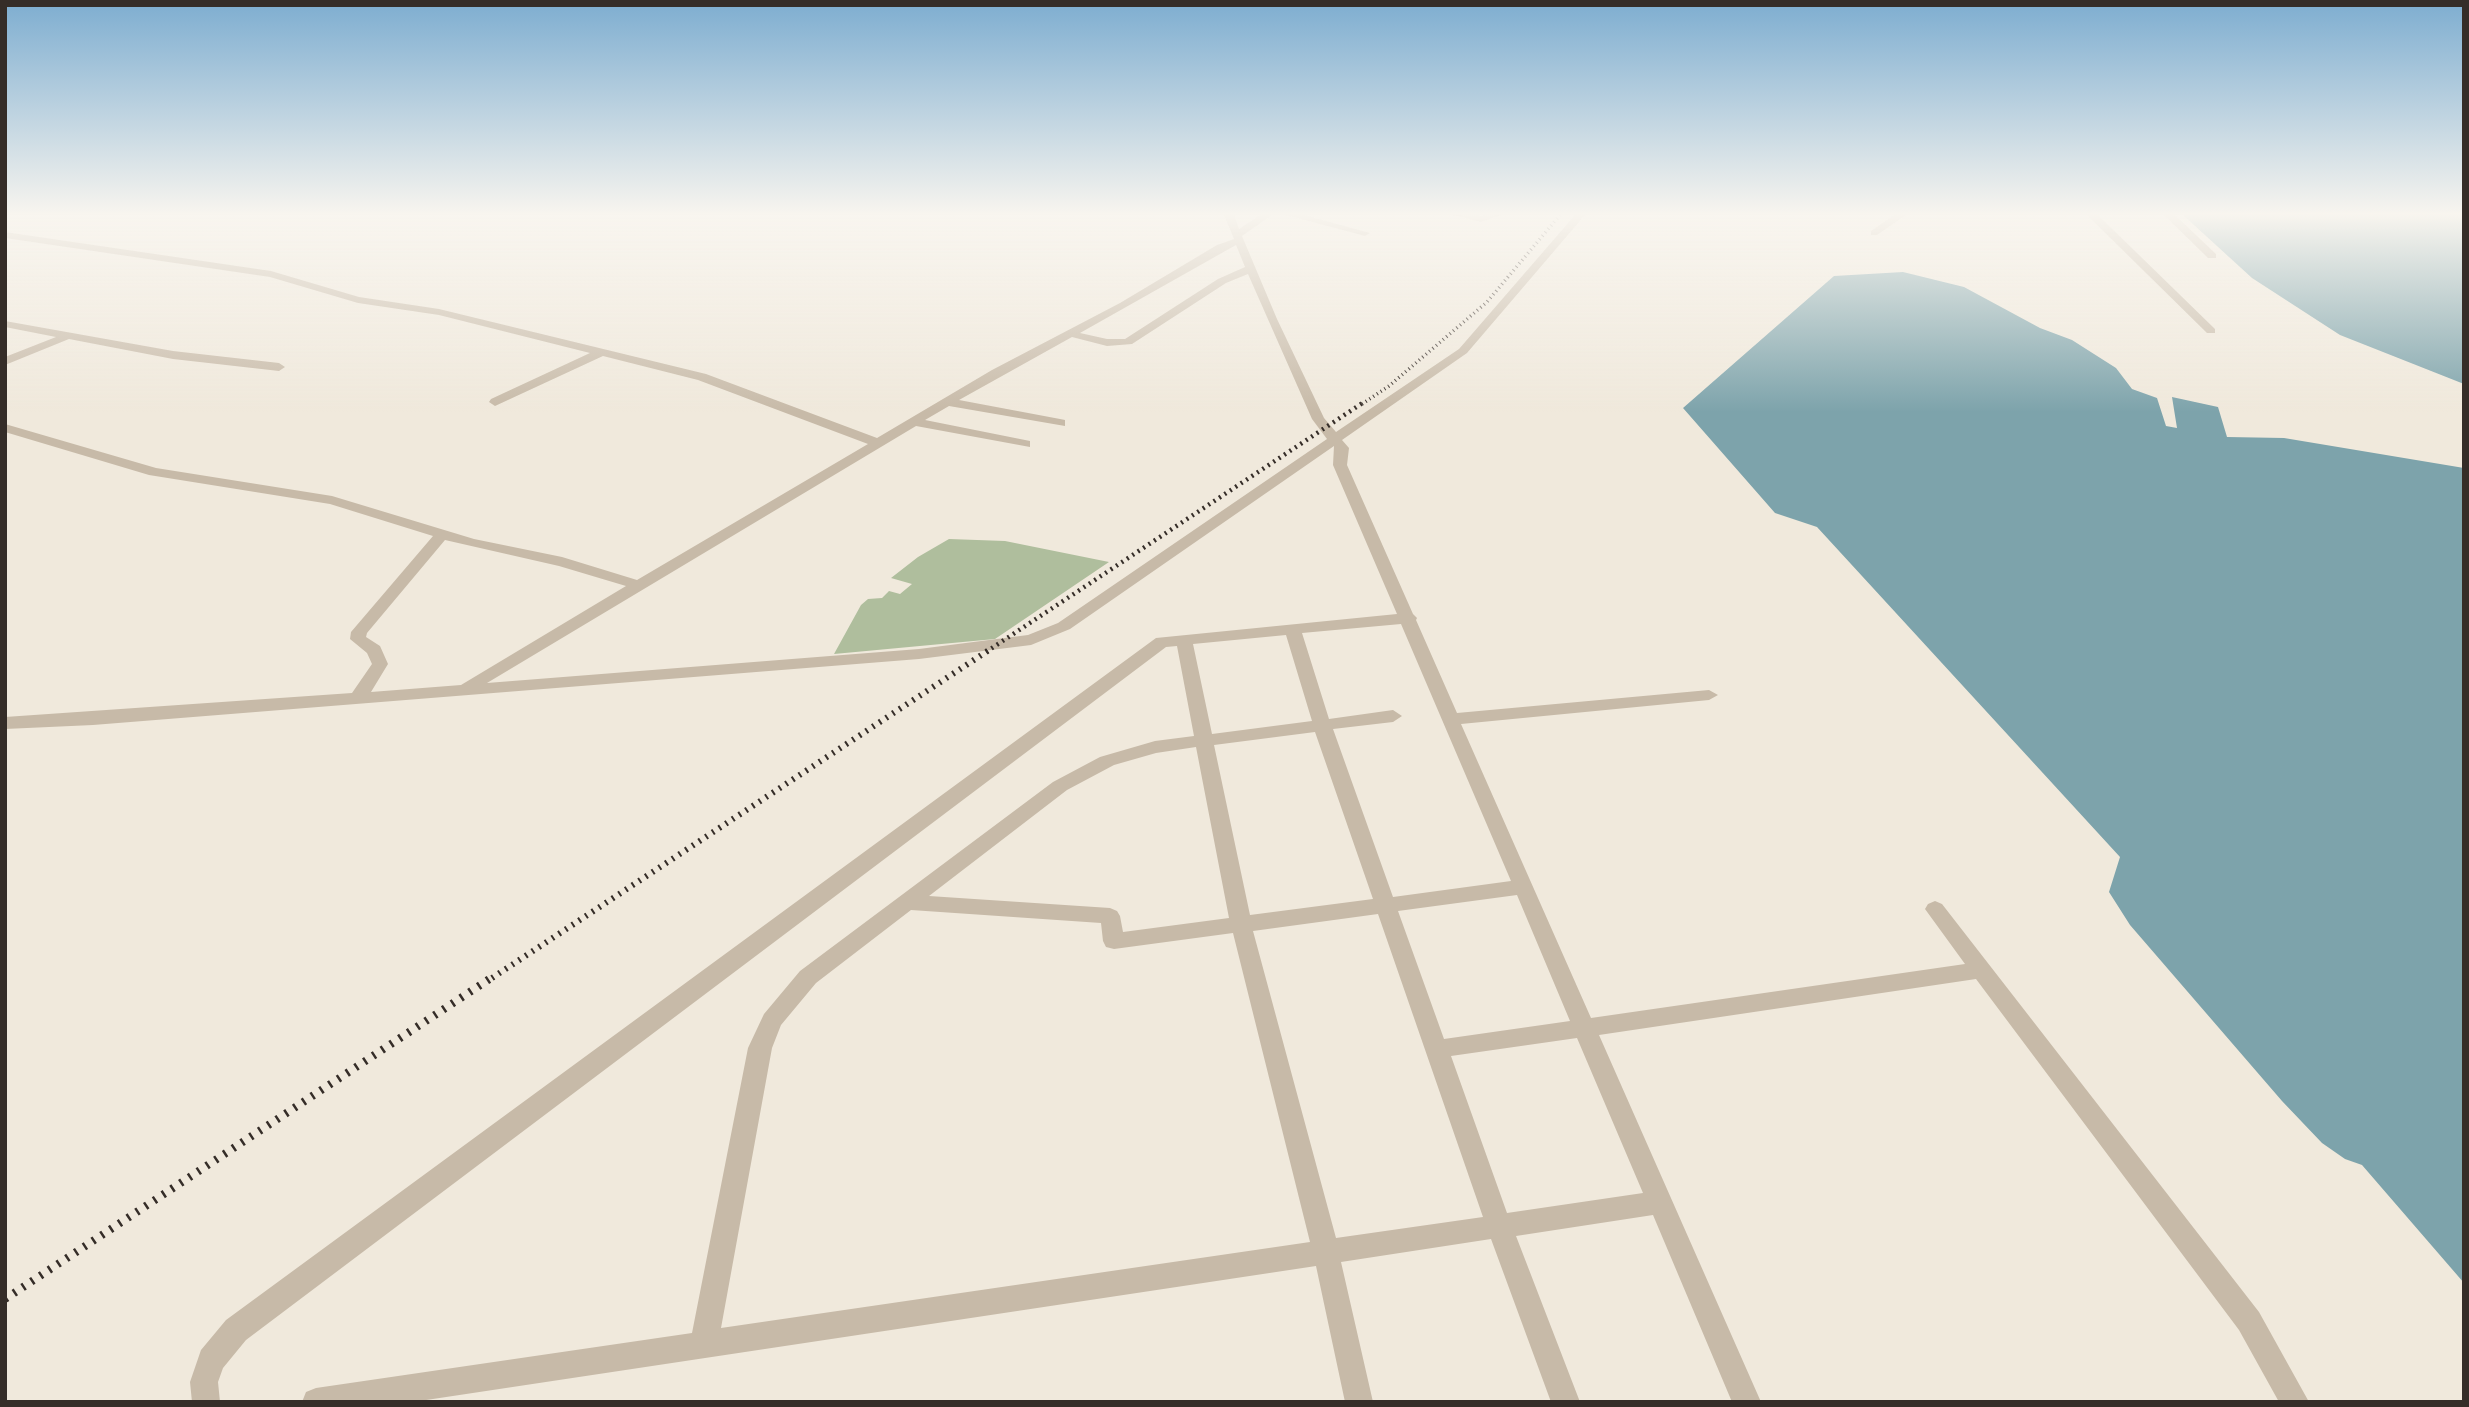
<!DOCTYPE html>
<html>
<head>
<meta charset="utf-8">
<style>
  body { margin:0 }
  #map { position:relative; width:2469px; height:1407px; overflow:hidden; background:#f0e9dc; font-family:"Open Sans",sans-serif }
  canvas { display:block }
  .frame { position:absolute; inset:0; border:7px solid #352d28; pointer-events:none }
</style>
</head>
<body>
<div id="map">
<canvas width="2469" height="1407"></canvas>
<div class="frame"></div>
</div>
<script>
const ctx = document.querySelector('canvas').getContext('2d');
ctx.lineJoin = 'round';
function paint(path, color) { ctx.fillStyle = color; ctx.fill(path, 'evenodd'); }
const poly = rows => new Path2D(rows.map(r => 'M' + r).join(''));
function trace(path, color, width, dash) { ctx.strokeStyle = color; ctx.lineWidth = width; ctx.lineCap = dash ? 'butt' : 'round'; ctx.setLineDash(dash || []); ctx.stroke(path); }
paint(poly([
  [949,539,1005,541,1109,562,995,639,834,654,861,605,868,599,882,598,889,591,900,594,912,584,891,578,918,557]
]), '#afbe9d');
paint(poly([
  [2183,215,2464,215,2464,384,2340,335,2252,278],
  [1903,272,1964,287,2040,328,2072,340,2116,368,2132,389,2157,398,2166,426,2177,428,2172,397,2218,407,2227,437,2284,438,2464,468,2464,1283,2362,1165,2345,1159,2322,1143,2282,1101,2130,925,2109,892,2120,857,1817,527,1775,513,1683,408,1834,276]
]), '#7da3ab');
paint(poly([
  [1224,215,1234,215,1239,229,1260,215,1272,215,1242,236,1277,319,1324,418,1336,432,1459,349,1575,215,1585,215,1467,353,1342,440,1349,448,1347,465,1413,614,1417,618,1416,620,1457,713,1709,690,1718,695,1709,700,1461,724,1591,1018,1965,964,1925,909,1928,904,1935,901,1942,904,2259,1312,2309,1402,2279,1402,2239,1330,1976,979,1599,1035,1761,1402,1732,1402,1653,1215,1516,1236,1580,1402,1551,1402,1491,1239,1341,1262,1373,1402,1345,1402,1316,1266,413,1402,302,1402,306,1392,316,1388,692,1333,748,1048,764,1014,800,971,1053,782,1100,757,1155,741,1194,736,1177,646,1166,647,246,1340,223,1368,218,1382,220,1402,192,1402,190,1382,201,1350,226,1320,1156,638,1397,614,1333,465,1334,446,1070,629,1031,645,919,659,93,725,5,729,5,717,352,693,372,664,367,653,350,639,351,632,433,536,330,504,149,475,5,432,5,424,156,468,332,496,474,539,562,557,637,580,868,444,698,380,603,356,495,406,489,402,491,399,590,353,439,315,358,303,270,277,5,238,5,232,271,271,359,297,439,309,706,374,877,438,992,370,1120,303,1217,245,1234,239,1224,215],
  [1236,245,1245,267,1218,279,1125,339,1107,339,1080,333,1236,245],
  [1248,274,1312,419,1327,439,1058,623,1028,635,919,649,487,683,916,426,1030,447,1030,441,925,420,949,406,1065,426,1065,420,1060,419,959,400,1072,337,1107,346,1132,344,1226,283,1248,274],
  [445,540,559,566,626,586,461,685,371,692,388,664,380,646,366,637,367,633,445,540],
  [1401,624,1511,881,1393,897,1333,729,1393,722,1402,716,1393,710,1329,719,1302,633,1401,624],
  [1286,635,1312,721,1212,734,1193,644,1286,635],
  [1315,732,1373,899,1250,915,1214,745,1315,732],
  [1196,747,1229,918,1123,932,1120,916,1117,911,1110,908,929,896,1067,790,1114,765,1156,753,1196,747],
  [1517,895,1570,1021,1444,1039,1398,911,1517,895],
  [911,910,1101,923,1103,941,1106,947,1114,949,1233,933,1310,1242,721,1328,772,1048,781,1025,816,983,911,910],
  [1378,914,1483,1217,1336,1238,1253,931,1378,914],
  [1577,1038,1643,1193,1507,1213,1451,1056,1577,1038],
  [1286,215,1304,215,1370,233,1365,236,1286,215],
  [1453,215,1481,216,1501,215,1481,222,1453,215],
  [1894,215,1906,215,1877,235,1871,235,1871,231,1894,215],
  [2087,215,2098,215,2215,329,2215,333,2207,333,2087,215],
  [2164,215,2175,215,2216,254,2216,258,2208,258,2164,215],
  [5,321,173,351,279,363,285,367,279,371,173,359,69,339,5,365,5,357,56,337,5,327,5,321]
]), '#c7baa8');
trace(poly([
  [1362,404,1389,386,1487,302,1560,215]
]), '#352d28', 3.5, [1, 3.5]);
trace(poly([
  [986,652,1364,402]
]), '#352d28', 4.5, [2, 4.5]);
trace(poly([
  [492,978,989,650]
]), '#352d28', 6, [2, 6]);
trace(poly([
  [5,1299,494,976]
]), '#352d28', 8, [2.5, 8]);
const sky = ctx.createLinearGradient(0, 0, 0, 412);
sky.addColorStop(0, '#7dadd0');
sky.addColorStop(0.52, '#f8f5ef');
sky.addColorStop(1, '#f8f5ef00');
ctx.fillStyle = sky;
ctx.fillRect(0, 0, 2469, 412);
</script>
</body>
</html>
